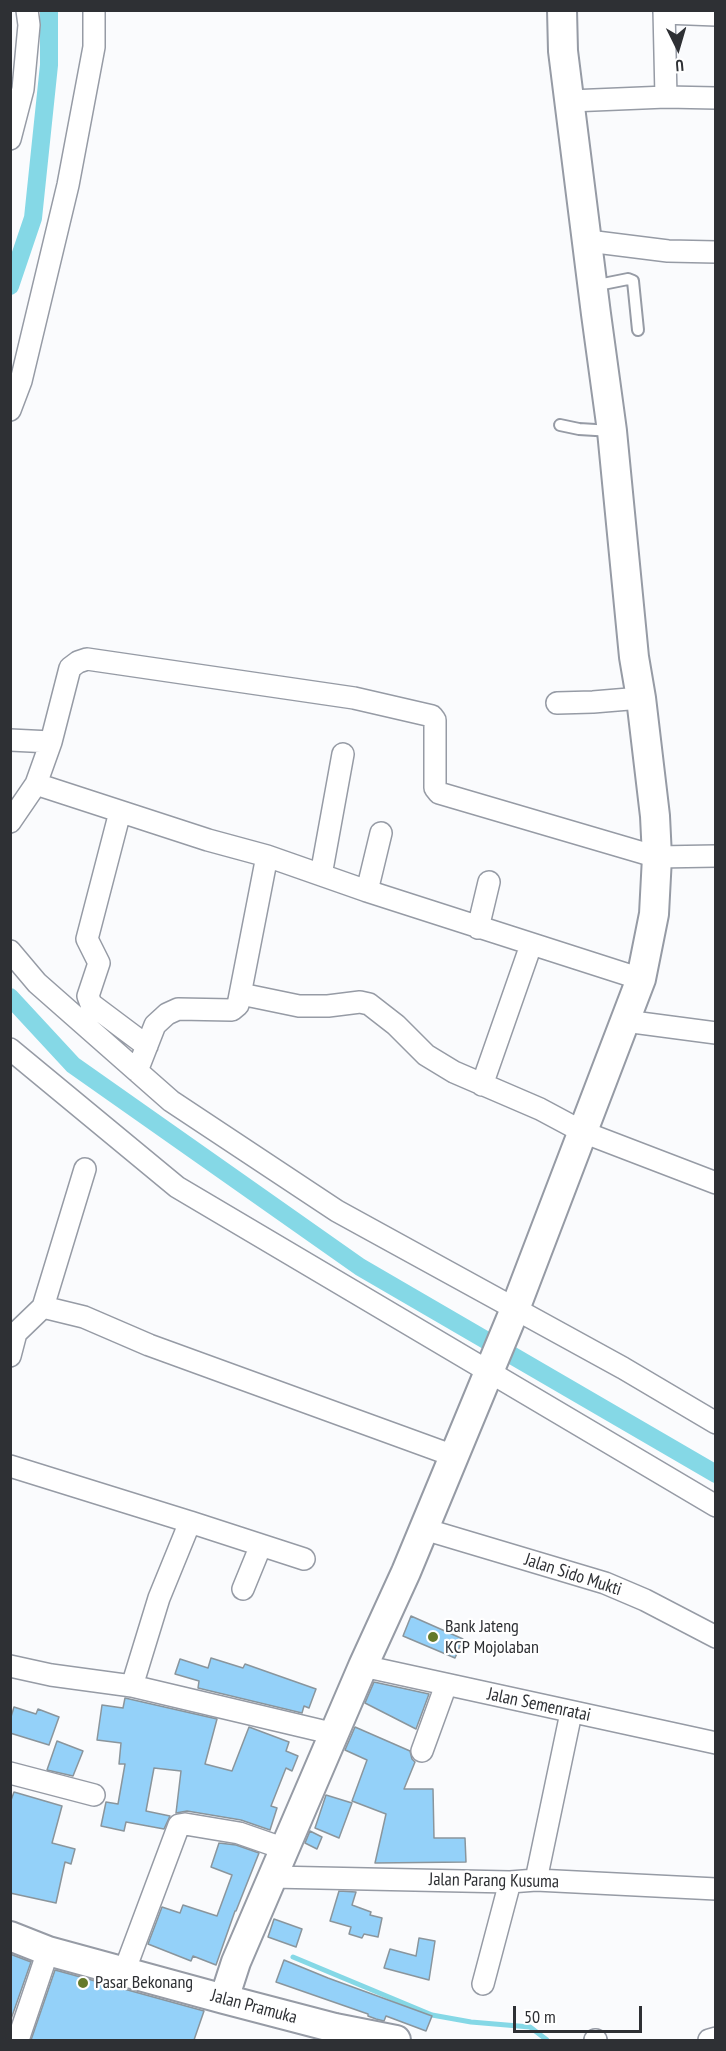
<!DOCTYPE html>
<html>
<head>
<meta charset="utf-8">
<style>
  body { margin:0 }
  #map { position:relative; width:726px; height:2051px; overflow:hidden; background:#fafbfd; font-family:"PT Sans Narrow",sans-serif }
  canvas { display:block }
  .frame { position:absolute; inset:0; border:12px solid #2e3034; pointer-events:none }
  .north { position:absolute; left:648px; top:18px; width:60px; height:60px; -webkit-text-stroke:4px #fff; paint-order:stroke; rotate:175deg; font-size:16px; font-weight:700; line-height:24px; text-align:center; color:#2e3034 }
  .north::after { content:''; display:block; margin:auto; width:21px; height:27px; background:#2e3034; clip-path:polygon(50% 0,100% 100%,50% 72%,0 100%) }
  .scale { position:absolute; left:513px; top:2006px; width:129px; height:27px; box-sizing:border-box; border:3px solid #2e3034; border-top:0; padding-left:8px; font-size:18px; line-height:21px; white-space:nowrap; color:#2e3034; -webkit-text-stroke:4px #fff; paint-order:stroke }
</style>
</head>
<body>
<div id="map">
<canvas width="726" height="2051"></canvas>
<div class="frame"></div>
<div class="north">U</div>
<div class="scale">50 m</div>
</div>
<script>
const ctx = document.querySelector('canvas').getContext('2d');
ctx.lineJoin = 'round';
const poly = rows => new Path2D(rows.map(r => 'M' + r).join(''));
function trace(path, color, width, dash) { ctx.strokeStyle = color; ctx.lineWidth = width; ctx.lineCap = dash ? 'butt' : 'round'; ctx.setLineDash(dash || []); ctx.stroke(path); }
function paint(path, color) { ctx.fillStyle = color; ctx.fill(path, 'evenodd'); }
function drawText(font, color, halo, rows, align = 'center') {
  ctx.font = font + ' "PT Sans Narrow",sans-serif'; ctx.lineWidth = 4.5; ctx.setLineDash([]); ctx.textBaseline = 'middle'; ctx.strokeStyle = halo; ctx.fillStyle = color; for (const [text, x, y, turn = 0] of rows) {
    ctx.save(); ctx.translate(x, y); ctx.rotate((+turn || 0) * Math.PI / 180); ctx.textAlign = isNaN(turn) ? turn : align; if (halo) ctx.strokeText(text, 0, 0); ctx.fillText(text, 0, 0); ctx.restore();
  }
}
trace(poly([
  [293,1957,432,2015,471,2022,530,2027,547,2040]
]), '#85d8e6', 5);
trace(poly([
  [10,286,33,218,49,65,49,10],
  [10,997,73,1065,360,1267,716,1474]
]), '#85d8e6', 18);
const building = poly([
  [411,1616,463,1639,455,1658,403,1636,411,1616],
  [211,1658,243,1668,245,1664,316,1689,309,1708,304,1706,302,1713,198,1688,199,1681,175,1674,180,1659,208,1668,211,1658],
  [374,1682,429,1694,416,1729,365,1703,374,1682],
  [125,1698,217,1719,205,1764,232,1771,249,1727,289,1742,286,1751,298,1756,292,1771,286,1768,271,1806,277,1808,270,1830,241,1820,187,1811,176,1813,181,1771,154,1768,146,1811,170,1816,164,1829,126,1822,124,1831,101,1826,106,1802,118,1804,125,1764,119,1764,121,1743,97,1740,102,1705,123,1708,125,1698],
  [14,1707,36,1714,38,1709,59,1717,49,1745,10,1733,10,1720,14,1707],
  [355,1727,410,1751,412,1759,415,1762,404,1789,433,1789,434,1838,465,1838,466,1862,375,1863,386,1814,352,1801,367,1760,345,1750,355,1727],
  [57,1741,83,1751,73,1776,47,1770,57,1741],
  [14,1792,62,1806,52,1843,75,1849,71,1864,65,1862,56,1903,10,1893,10,1803,14,1792],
  [326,1795,352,1803,339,1838,315,1828,326,1795],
  [310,1831,322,1837,317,1849,305,1843,310,1831],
  [219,1843,236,1845,259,1853,236,1911,235,1911,216,1965,193,1956,191,1961,148,1944,162,1907,180,1913,183,1905,217,1916,232,1875,211,1867,219,1843],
  [339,1891,356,1892,352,1905,371,1912,370,1915,382,1918,378,1937,364,1934,362,1938,349,1934,351,1927,330,1921,339,1891],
  [274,1919,302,1929,296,1947,268,1937,274,1919],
  [419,1938,435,1941,429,1980,384,1968,390,1949,416,1956,419,1938],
  [10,1954,31,1962,10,2022,10,1954],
  [284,1960,328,1978,432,2016,426,2031,386,2016,384,2021,376,2019,368,2016,368,2014,276,1982,284,1960],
  [55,1970,204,2011,194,2040,31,2040,55,1970]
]);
paint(building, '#94d1f9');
trace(building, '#8a959c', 1.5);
const lane = poly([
  [593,286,628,279,633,281,638,330],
  [560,425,579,429,612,431]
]);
const street = poly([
  [664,13,716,15],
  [666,97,716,98],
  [570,101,666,97,664,10],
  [10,139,23,89,29,25,27,10],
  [588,241,668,251,716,252],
  [10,410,21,381,68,185,94,47,94,10],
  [557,703,593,702,641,698],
  [10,740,51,742,36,784,208,840,267,856,367,891,641,979],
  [51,742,70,668,78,662,87,659,354,698,432,716,435,720,435,788,439,793,657,857,716,856],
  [120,812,87,939,99,963,88,996,91,1004,147,1046],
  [10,822,36,784],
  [321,875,343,754],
  [367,891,381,833],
  [478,928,489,882],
  [10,951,37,983,171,1101,337,1211,623,1368,716,1423],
  [241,994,299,1006,328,1006,360,1002,369,1004,396,1025,426,1055,454,1072,540,1109,583,1132,716,1183],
  [625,1021,716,1033],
  [10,1049,177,1187,716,1506],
  [137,1071,155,1025,167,1014,178,1009,232,1010,238,1005,267,856],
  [482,1085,531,945],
  [43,1307,85,1169],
  [10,1356,16,1333,43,1307,84,1317,149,1345,454,1456],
  [10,1466,190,1522,159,1598,132,1686],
  [190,1522,304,1559],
  [424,1529,605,1583,645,1600,716,1637],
  [243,1589,261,1545],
  [10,1666,51,1675,132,1686,335,1734],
  [363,1666,716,1743],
  [422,1751,446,1685],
  [10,1773,94,1795],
  [272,1877,510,1882,536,1880,716,1889],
  [536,1880,571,1713],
  [124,1972,179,1825,185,1824,239,1833,285,1849],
  [483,1984,510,1882],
  [18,2040,48,1951],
  [595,2040,596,2040],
  [709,2040,716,2038]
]);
const secondary = poly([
  [10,1936,48,1951,224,1999,335,2028,396,2040],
  [224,1999,236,1962,363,1666,406,1572,515,1309,641,979,654,914,657,857,655,816,641,698,634,657,612,431,596,314,563,51,562,10]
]);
trace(lane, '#969ba5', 14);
trace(street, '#969ba5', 24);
trace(secondary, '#969ba5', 32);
trace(lane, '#fff', 10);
trace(street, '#fff', 21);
trace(secondary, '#fff', 28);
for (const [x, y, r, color] of [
  [433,1637,6,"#657a2a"],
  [83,1983,6,"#657a2a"]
]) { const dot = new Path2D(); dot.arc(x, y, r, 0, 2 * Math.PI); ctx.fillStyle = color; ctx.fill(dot); trace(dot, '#fff', 2); }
drawText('18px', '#2e3034', '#fff', [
  ["Jalan Sido Mukti",573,1575,18],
  ["Jalan Semenratai",539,1705,12],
  ["Jalan Parang Kusuma",494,1881,1],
  ["Jalan Pramuka",254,2007,15]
]);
drawText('18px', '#2e3034', '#fff', [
  ["Bank Jateng",445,1627],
  ["KCP Mojolaban",445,1648],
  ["Pasar Bekonang",95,1983]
], 'left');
</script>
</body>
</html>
